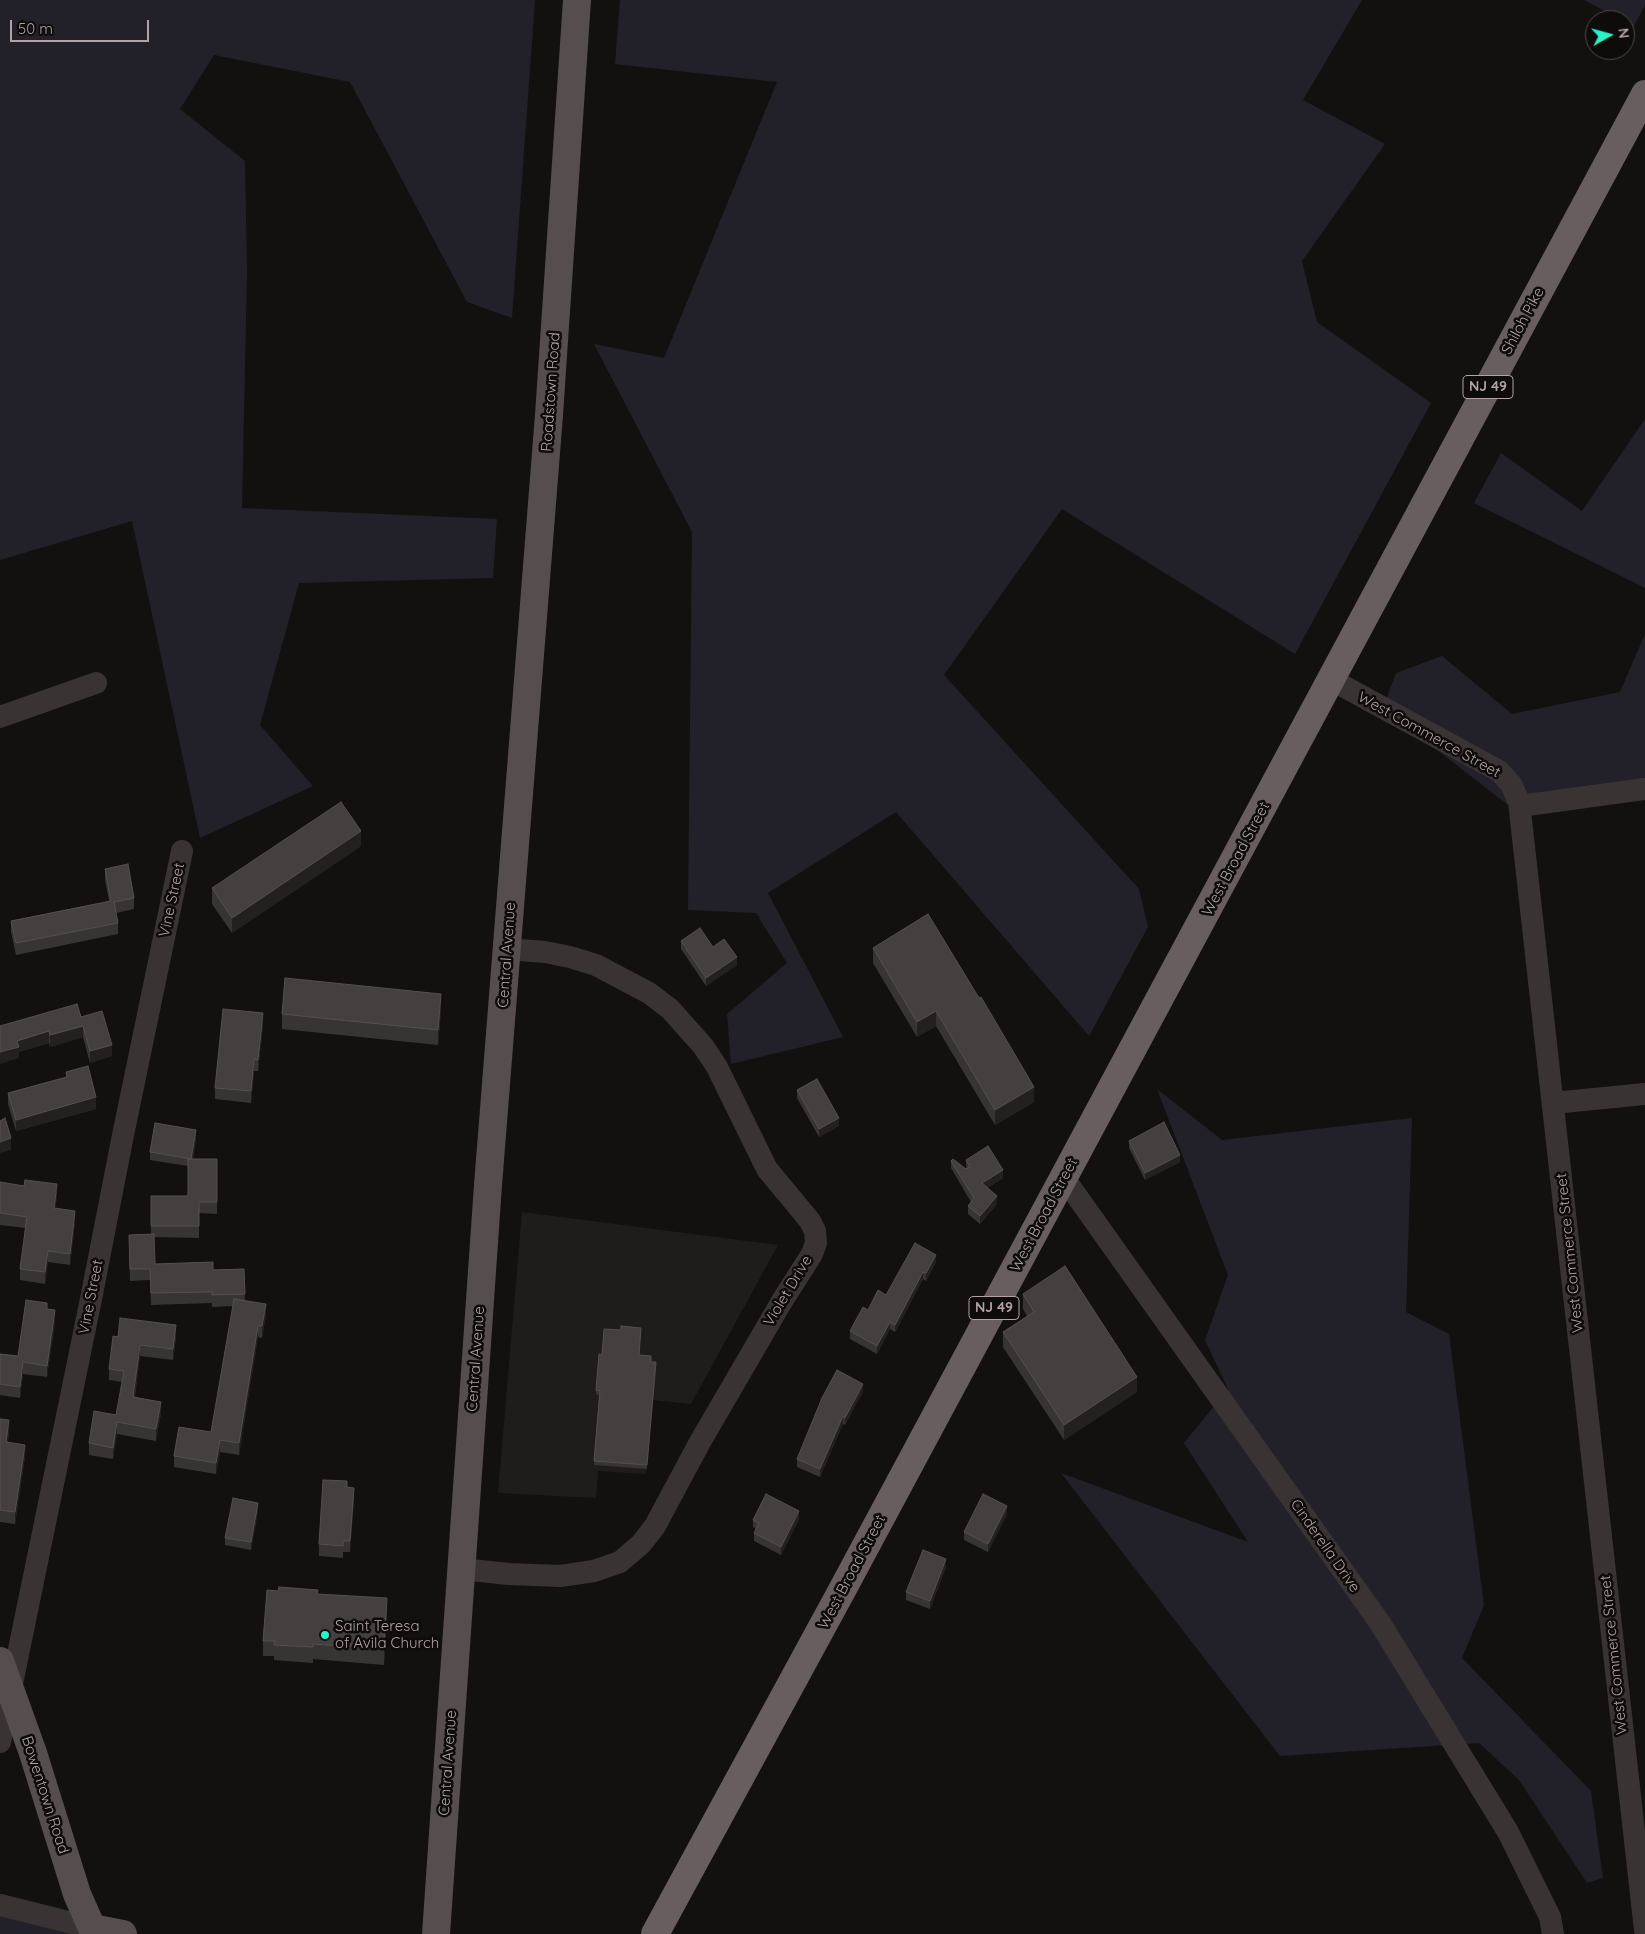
<!DOCTYPE html>
<html>
<head>
<meta charset="utf-8">
<style>
  body { margin:0 }
  #map { position:relative; width:1645px; height:1934px; overflow:hidden; background:#121110; font-family:Quicksand,sans-serif }
  canvas { display:block }
  .north { position:absolute; left:1585px; top:10px; width:50px; height:50px; box-sizing:border-box; background:#0d0c0b; border:1px solid #4f4849; border-radius:50%; rotate:83deg; font-size:14px; font-weight:700; line-height:20px; text-align:center; color:#b3a1a5 }
  .north::after { content:''; display:block; margin:auto; width:18px; height:22px; background:#29f2c7; clip-path:polygon(50% 0,100% 100%,50% 72%,0 100%) }
  .scale { position:absolute; left:10px; top:20px; width:139px; height:22px; box-sizing:border-box; border:2px solid #b3a1a5; border-top:0; padding-left:6px; font-size:15px; line-height:18px; white-space:nowrap; color:#b3a1a5; -webkit-text-stroke:4px #0d0c0b; paint-order:stroke }
</style>
</head>
<body>
<div id="map">
<canvas width="1645" height="1934"></canvas>
<div class="north">N</div>
<div class="scale">50 m</div>
</div>
<script>
const ctx = document.querySelector('canvas').getContext('2d');
ctx.lineJoin = 'round';
function paint(path, color) { ctx.fillStyle = color; ctx.fill(path, 'evenodd'); }
const poly = rows => new Path2D(rows.map(r => 'M' + r).join(''));
function trace(path, color, width, dash) { ctx.strokeStyle = color; ctx.lineWidth = width; ctx.lineCap = dash ? 'butt' : 'round'; ctx.setLineDash(dash || []); ctx.stroke(path); }
function drawText(font, color, halo, rows, align = 'center') {
  ctx.font = font + ' Quicksand,sans-serif'; ctx.lineWidth = 5; ctx.setLineDash([]); ctx.textBaseline = 'middle'; ctx.strokeStyle = halo; ctx.fillStyle = color; for (const [text, x, y, turn = 0] of rows) {
    ctx.save(); ctx.translate(x, y); ctx.rotate((+turn || 0) * Math.PI / 180); ctx.textAlign = isNaN(turn) ? turn : align; if (halo) ctx.strokeText(text, 0, 0); ctx.fillText(text, 0, 0); ctx.restore();
  }
}
paint(poly([
  [522,1212,778,1245,691,1404,653,1400,646,1474,598,1471,596,1498,498,1493]
]), '#1f1d1c');
paint(poly([
  [0,0,535,0,512,318,467,302,350,82,214,55,180,109,245,161,247,272,242,508,497,519,493,578,299,583,260,725,313,786,200,838,132,521,0,560],
  [620,0,1362,0,1303,100,1385,144,1302,261,1317,322,1431,403,1295,654,1062,509,944,675,1139,889,1148,927,1089,1036,896,812,768,893,843,1037,731,1064,727,1014,787,963,756,913,688,910,692,532,594,344,664,358,777,82,615,64],
  [1584,0,1645,0,1645,5,1634,26,1625,22,1625,20,1622,20],
  [1645,419,1645,588,1474,503,1501,453,1582,511],
  [1645,634,1645,797,1517,812,1383,708,1396,673,1442,656,1512,714,1620,692],
  [1157,1089,1222,1140,1412,1118,1406,1312,1449,1334,1484,1605,1462,1658,1591,1791,1603,1878,1587,1883,1519,1780,1479,1743,1280,1756,1061,1473,1248,1542,1184,1443,1228,1389,1205,1340,1228,1275],
  [0,1905,123,1934,0,1934]
]), '#222129');
trace(poly([
  [1332,680,1499,771,1511,784,1519,802,1645,1930],
  [0,717,96,683],
  [1520,806,1645,789],
  [1553,1103,1645,1094],
  [1064,1178,1380,1623,1508,1832,1550,1917,1553,1934],
  [461,1569,509,1574,560,1576,594,1571,620,1562,641,1544,655,1526,700,1442,782,1301,812,1254,816,1243,815,1231,810,1221,767,1169,717,1067,703,1046,670,1009,649,993,596,965,570,957,545,952,507,949],
  [0,1742,91,1299,123,1135,182,851],
  [0,1905,92,1928]
]), '#393334', 22);
trace(poly([
  [0,1661,33,1753,77,1894,92,1928,123,1934],
  [436,1934,488,1185,549,415,577,0]
]), '#564d4e', 28);
trace(poly([
  [655,1934,840,1594,1645,94]
]), '#685d5f', 28);
paint(poly([
  [361,846,232,933,212,904,212,888],
  [105,869,134,898,134,909,116,913,118,923,118,934,16,955,11,932,11,921,109,901,105,880],
  [681,941,713,947,737,965,706,986,681,949],
  [873,948,1034,1102,995,1125,936,1026,917,1037,873,963],
  [441,1010,438,1045,282,1029,282,1014],
  [81,1017,112,1056,90,1063,83,1037,50,1047,49,1043,19,1052,19,1058,0,1026],
  [263,1025,258,1071,254,1071,251,1103,215,1099,215,1088],
  [66,1072,96,1109,16,1131,8,1104,8,1093,66,1077],
  [797,1090,839,1126,819,1137,797,1098],
  [196,1138,193,1159,217,1159,217,1214,199,1213,199,1238,154,1237,155,1264,213,1270,244,1269,245,1300,266,1315,262,1338,258,1337,239,1455,220,1452,216,1474,174,1467,174,1456,211,1432,233,1306,212,1307,212,1303,151,1305,150,1280,130,1281,129,1247,151,1234,151,1196,188,1196,188,1166,150,1160,150,1152],
  [1129,1141,1180,1162,1145,1180,1129,1148],
  [966,1160,1003,1178,987,1188,997,1204,980,1224,968,1214,968,1206,971,1202,951,1168,951,1161,966,1169],
  [0,1182,57,1196,55,1208,75,1222,70,1265,48,1262,45,1284,20,1280,20,1269,25,1228,0,1225],
  [936,1262,926,1281,923,1279,895,1332,890,1329,877,1354,850,1339,850,1331,886,1295],
  [1023,1294,1137,1392,1064,1440,1003,1347,1003,1332,1027,1316,1023,1309],
  [47,1309,55,1322,47,1377,23,1374,20,1398,0,1395,0,1354,18,1356],
  [118,1337,176,1337,173,1360,140,1356,135,1397,161,1413,156,1441,117,1434,113,1459,89,1455,89,1443,116,1415,122,1382,109,1380,109,1369],
  [602,1355,651,1356,647,1469,594,1465,599,1395,596,1394,596,1390],
  [863,1391,845,1425,843,1424,820,1477,797,1467,797,1459],
  [0,1419,9,1432,8,1442,25,1457,15,1524,0,1522],
  [347,1487,354,1499,350,1552,343,1552,343,1558,319,1556,319,1544],
  [258,1511,251,1550,225,1545,225,1538],
  [1007,1514,988,1552,964,1540,964,1532],
  [799,1519,781,1555,754,1541,754,1533,756,1529,753,1527,753,1520],
  [946,1567,930,1609,906,1600,906,1592],
  [318,1594,387,1614,384,1665,313,1659,313,1663,274,1660,274,1656,263,1656,263,1641]
]), '#373434');
paint(poly([
  [361,831,361,846,232,933,232,918],
  [737,957,737,965,706,986,706,978],
  [441,994,441,1010,438,1045,438,1030],
  [936,1011,936,1026,917,1037,917,1022],
  [263,1013,263,1025,258,1071,258,1060],
  [83,1026,83,1037,50,1047,50,1035],
  [49,1031,49,1043,19,1052,19,1058,0,1064,0,1052,17,1041],
  [112,1045,112,1056,90,1063,90,1051],
  [254,1059,254,1071,251,1103,251,1091],
  [1034,1087,1034,1102,995,1125,995,1110],
  [96,1097,96,1109,16,1131,16,1120],
  [839,1118,839,1126,819,1137,819,1129],
  [196,1130,196,1138,191,1167,191,1159],
  [11,1138,11,1150,0,1153,0,1142],
  [1180,1155,1180,1162,1145,1180,1145,1173],
  [1003,1170,1003,1178,982,1191,982,1183],
  [57,1184,57,1196,54,1219,54,1208],
  [997,1196,997,1204,980,1224,980,1216],
  [75,1211,75,1222,70,1265,70,1254],
  [48,1251,48,1262,45,1284,45,1272],
  [936,1255,936,1262,926,1281,926,1273],
  [923,1272,923,1279,895,1332,895,1325],
  [266,1304,266,1315,262,1338,262,1326],
  [55,1310,55,1322,47,1377,47,1366],
  [890,1322,890,1329,877,1354,877,1346],
  [176,1325,176,1337,173,1360,173,1349],
  [258,1326,258,1337,239,1455,239,1443],
  [140,1345,140,1356,133,1409,133,1397],
  [23,1362,23,1374,20,1398,20,1387],
  [1137,1377,1137,1392,1064,1440,1064,1425],
  [863,1384,863,1391,845,1425,845,1418],
  [161,1402,161,1413,156,1441,156,1429],
  [843,1416,843,1424,820,1477,820,1469],
  [9,1420,9,1432,6,1454,6,1442],
  [117,1422,117,1434,113,1459,113,1448],
  [220,1440,220,1452,216,1474,216,1463],
  [25,1445,25,1457,15,1524,15,1512],
  [354,1488,354,1499,350,1552,350,1541],
  [258,1503,258,1511,251,1550,251,1542],
  [1007,1506,1007,1514,988,1552,988,1544],
  [799,1511,799,1519,781,1555,781,1547],
  [946,1559,946,1567,930,1609,930,1601],
  [387,1598,387,1614,384,1665,384,1649]
]), '#232120');
const building = poly([
  [341,802,361,831,232,918,212,888,341,802],
  [128,864,134,898,114,902,118,923,16,943,11,921,111,901,105,869,128,864],
  [928,914,979,998,981,997,1034,1087,995,1110,936,1011,917,1022,873,948,928,914],
  [700,928,713,947,724,939,737,957,706,978,681,941,700,928],
  [285,978,441,994,438,1030,282,1014,285,978],
  [77,1004,81,1017,102,1011,112,1045,90,1051,83,1026,50,1035,49,1031,17,1041,19,1047,0,1052,0,1026,77,1004],
  [223,1009,263,1013,258,1060,254,1059,251,1091,215,1088,223,1009],
  [88,1066,96,1097,16,1120,8,1093,67,1077,66,1072,88,1066],
  [817,1079,839,1118,819,1129,797,1090,817,1079],
  [5,1118,11,1138,0,1142,0,1121,5,1118],
  [1164,1122,1180,1155,1145,1173,1129,1141,1164,1122],
  [155,1123,196,1130,191,1159,150,1152,155,1123],
  [988,1146,1003,1170,982,1183,997,1196,980,1216,968,1206,974,1198,951,1161,953,1159,966,1169,970,1167,966,1160,988,1146],
  [188,1159,217,1159,217,1202,199,1202,199,1226,151,1226,151,1196,188,1196,188,1159],
  [25,1180,57,1184,54,1208,75,1211,70,1254,48,1251,45,1272,20,1269,27,1217,0,1213,0,1182,24,1186,25,1180],
  [154,1234,155,1264,213,1262,213,1270,244,1269,245,1294,212,1295,212,1292,151,1293,150,1269,130,1269,129,1235,154,1234],
  [915,1243,936,1255,926,1273,923,1272,895,1325,890,1322,877,1346,850,1331,863,1307,868,1310,878,1290,886,1295,915,1243],
  [1065,1266,1137,1377,1064,1425,1003,1332,1034,1312,1023,1294,1065,1266],
  [234,1299,266,1304,262,1326,258,1326,239,1443,220,1440,216,1463,174,1456,179,1427,211,1432,234,1299],
  [26,1300,47,1303,47,1309,55,1310,47,1366,23,1362,20,1387,0,1384,0,1354,18,1356,26,1300],
  [120,1318,176,1325,173,1349,140,1345,133,1397,161,1402,156,1429,117,1422,113,1448,89,1443,94,1411,116,1415,124,1371,109,1369,113,1336,118,1337,120,1318],
  [621,1326,641,1328,639,1355,651,1356,651,1362,656,1362,647,1465,594,1461,600,1391,596,1390,599,1354,602,1355,604,1329,621,1330,621,1326],
  [837,1370,863,1384,845,1418,843,1416,820,1469,797,1459,822,1398,837,1370],
  [0,1419,9,1420,6,1442,25,1445,15,1512,0,1510,0,1419],
  [323,1480,347,1481,347,1487,354,1488,350,1541,343,1541,343,1546,319,1544,323,1480],
  [766,1494,799,1511,781,1547,754,1533,759,1523,753,1520,766,1494],
  [983,1494,1007,1506,988,1544,964,1532,983,1494],
  [233,1498,258,1503,251,1542,225,1538,233,1498],
  [923,1550,946,1559,930,1601,906,1592,923,1550],
  [279,1587,318,1590,317,1594,387,1598,384,1649,313,1644,313,1647,274,1645,275,1641,263,1641,267,1590,278,1591,279,1587]
]);
paint(building, '#454040');
trace(building, '#564f50', 1);
for (const [x, y, r, color] of [
  [325,1635,5,"#29f2c7"]
]) { const dot = new Path2D(); dot.arc(x, y, r, 0, 2 * Math.PI); ctx.fillStyle = color; ctx.fill(dot); trace(dot, '#0d0c0b', 2); }
for (const [x, y, w] of [
  [1488,387,50],
  [994,1308,50]
]) { const box = new Path2D(); box.roundRect(x - w / 2, y - 11.5, w, 23, 4); ctx.fillStyle = '#0d0c0b'; ctx.fill(box); trace(box, '#b3a1a5', 1); }
drawText('bold 14px', '#b3a1a5', null, [
  ["NJ 49",1488,387],
  ["NJ 49",994,1308]
]);
drawText('15px', '#b3a1a5', '#0d0c0b', [
  ["Shiloh Pike",1523,321,-62],
  ["Roadstown Road",551,392,-86],
  ["West Commerce Street",1429,735,29],
  ["West Broad Street",1236,859,-62],
  ["Vine Street",172,900,-78],
  ["Central Avenue",507,955,-86],
  ["West Broad Street",1044,1215,-62],
  ["West Commerce Street",1570,1253,-96],
  ["Violet Drive",788,1291,-59],
  ["Vine Street",91,1297,-79],
  ["Central Avenue",476,1359,-86],
  ["Cinderella Drive",1325,1546,55],
  ["West Broad Street",852,1572,-62],
  ["West Commerce Street",1614,1655,-96],
  ["Central Avenue",448,1763,-86],
  ["Bowentown Road",45,1795,72]
]);
drawText('15px', '#b3a1a5', '#0d0c0b', [
  ["Saint Teresa",335,1626],
  ["of Avila Church",335,1643]
], 'left');
</script>
</body>
</html>
